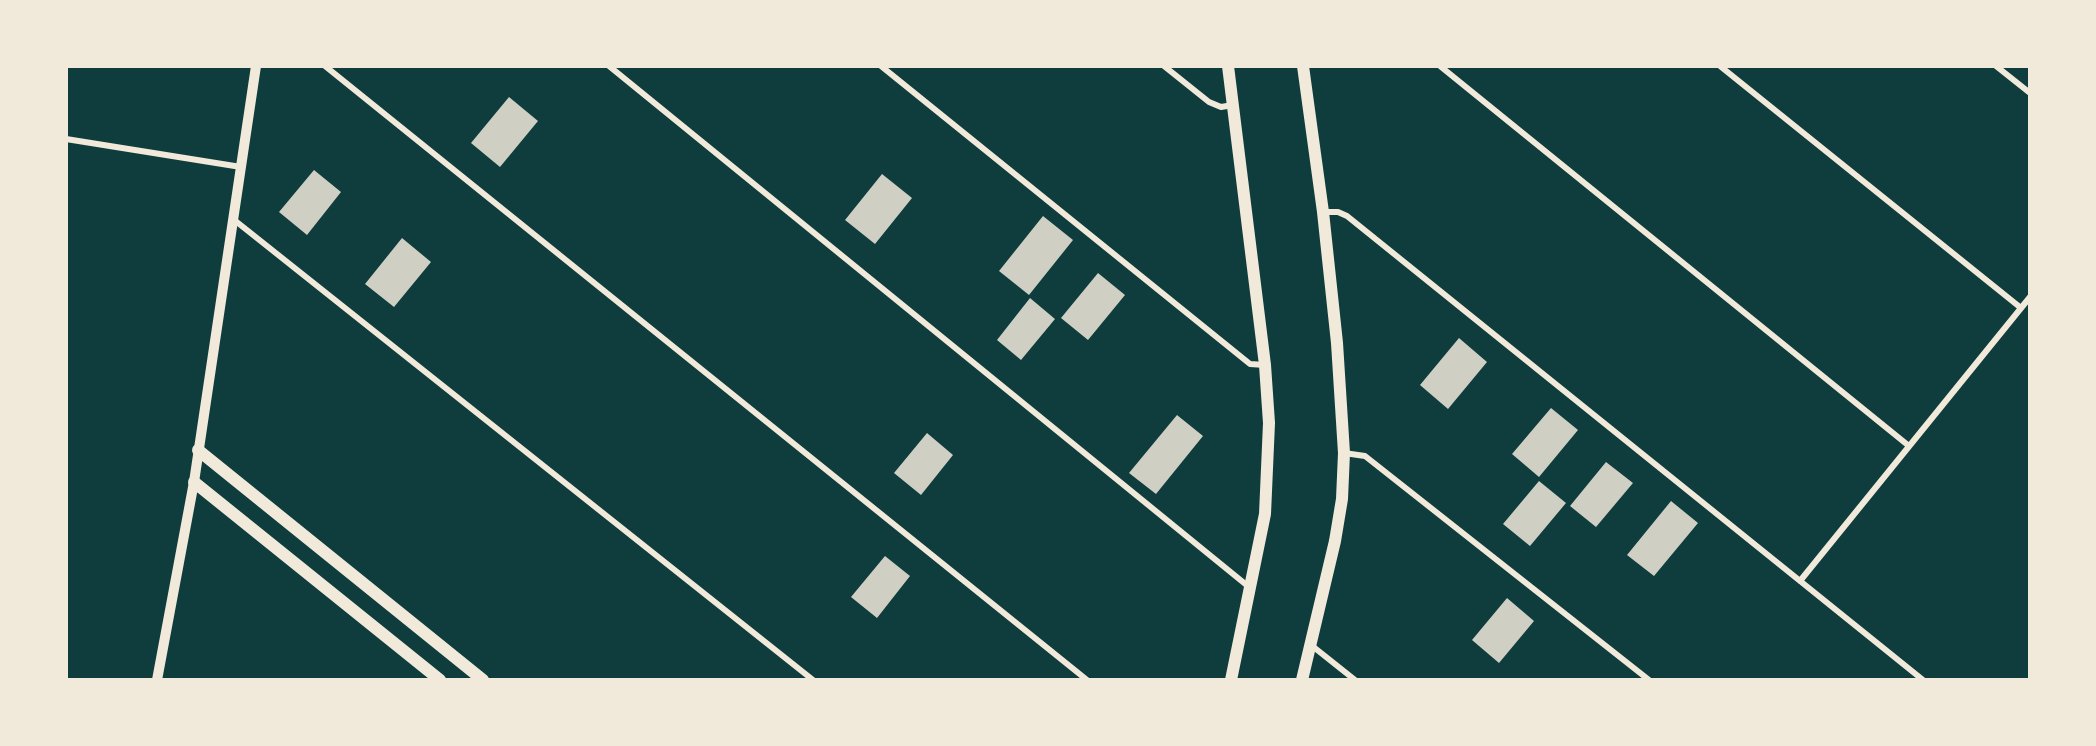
<!DOCTYPE html>
<html>
<head>
<meta charset="utf-8">
<style>
  body { margin:0 }
  #map { position:relative; width:2096px; height:746px; overflow:hidden; background:#0f3d3e; font-family:Cabin,sans-serif }
  canvas { display:block }
  .frame { position:absolute; inset:0; border:68px solid #f1e9da; pointer-events:none }
</style>
</head>
<body>
<div id="map">
<canvas width="2096" height="746"></canvas>
<div class="frame"></div>
</div>
<script>
const ctx = document.querySelector('canvas').getContext('2d');
ctx.lineJoin = 'round';
function paint(path, color) { ctx.fillStyle = color; ctx.fill(path, 'evenodd'); }
const poly = rows => new Path2D(rows.map(r => 'M' + r).join(''));
function trace(path, color, width, dash) { ctx.strokeStyle = color; ctx.lineWidth = width; ctx.lineCap = dash ? 'butt' : 'round'; ctx.setLineDash(dash || []); ctx.stroke(path); }
paint(poly([
  [509,97,538,121,500,167,471,143],
  [314,170,341,192,307,235,279,212],
  [882,174,912,198,875,244,845,220],
  [1043,216,1073,240,1029,295,999,271],
  [402,238,431,262,394,307,365,284],
  [1098,273,1125,295,1088,340,1061,318],
  [1030,298,1055,319,1021,360,997,340],
  [1459,338,1487,362,1448,409,1420,385],
  [1551,408,1578,430,1539,477,1512,454],
  [1177,415,1203,436,1156,494,1129,473],
  [927,433,953,455,921,495,894,473],
  [1606,462,1633,483,1596,527,1570,506],
  [1539,481,1566,503,1530,546,1503,524],
  [1671,501,1698,523,1654,576,1627,555],
  [885,556,910,576,877,618,851,597],
  [1507,598,1534,621,1499,663,1472,640]
]), '#cfcfc3');
trace(poly([
  [325,66,1087,680],
  [609,66,1249,587],
  [881,66,1250,364,1265,365],
  [1164,66,1209,102,1221,107,1233,105],
  [1440,66,1909,446],
  [1720,66,2021,308],
  [1996,66,2030,93],
  [66,139,241,167],
  [1323,212,1338,212,1347,216,1923,680],
  [233,219,813,680],
  [1344,453,1365,456,1649,680],
  [1800,581,2030,297],
  [1311,645,1355,680]
]), '#f1e9da', 6);
trace(poly([
  [157,680,194,482,256,66]
]), '#f1e9da', 10);
trace(poly([
  [1228,66,1265,365,1269,423,1265,514,1231,680],
  [198,450,483,680],
  [194,482,440,680],
  [1302,680,1335,541,1342,499,1344,453,1337,343,1323,212,1303,66]
]), '#f1e9da', 12);
</script>
</body>
</html>
